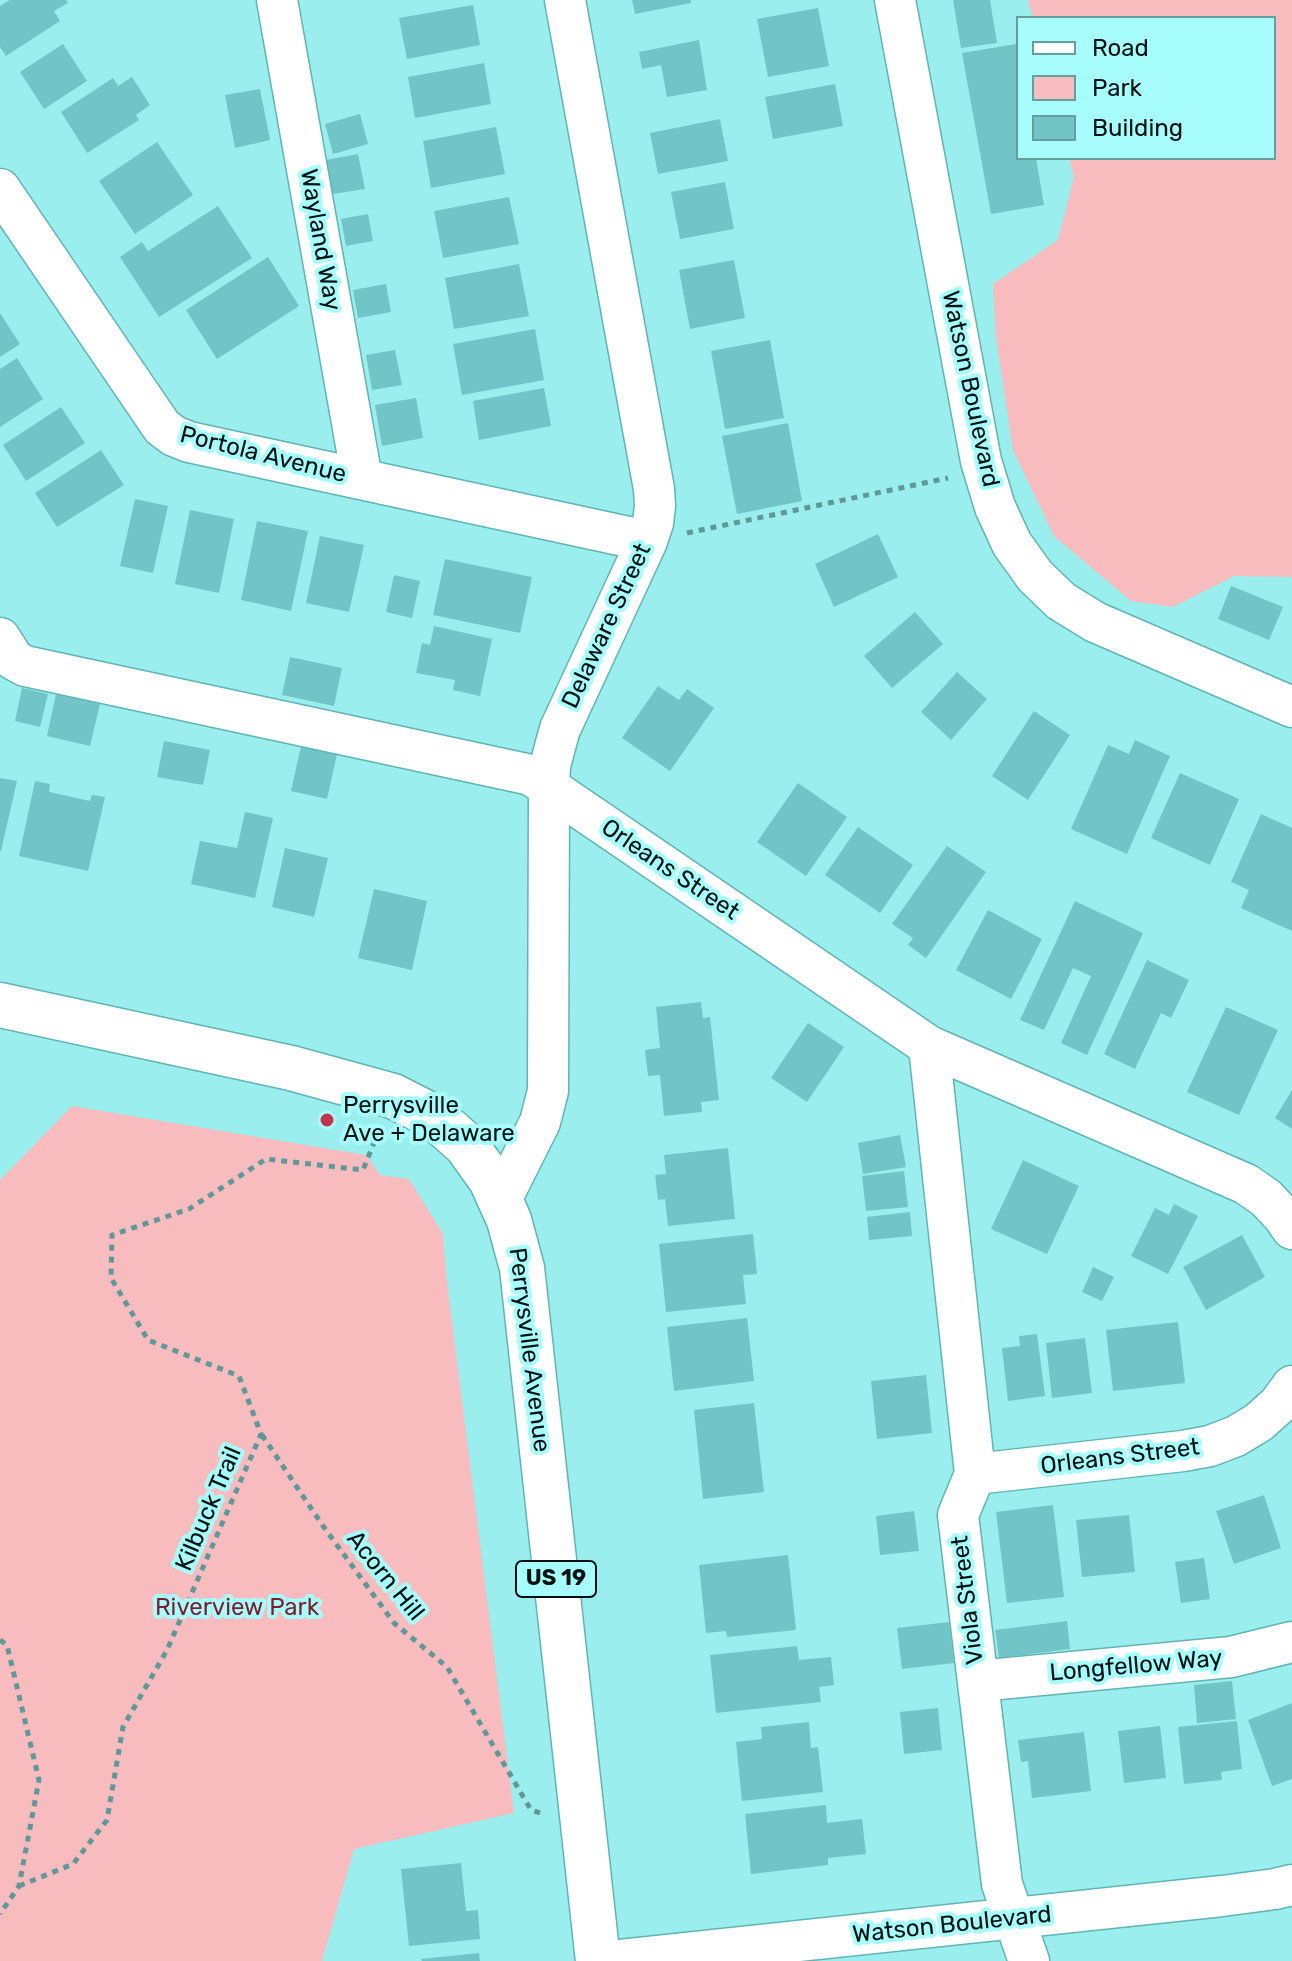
<!DOCTYPE html>
<html>
<head>
<meta charset="utf-8">
<style>
  body { margin:0 }
  #map { position:relative; width:1292px; height:1961px; overflow:hidden; background:#9aeeee; font-family:Rubik,sans-serif }
  canvas { display:block }
  .legend { position:absolute; left:1016px; top:16px; width:260px; height:144px; box-sizing:border-box; background:#a7fcfc; border:2px solid #649e9e; margin:0; padding:10px 14px; list-style:none; font-size:24px; color:#011 }
  .legend li { display:flex; align-items:center; gap:16px; height:40px }
  .legend b { width:40px; border:2px solid #649e9e }
</style>
</head>
<body>
<div id="map">
<canvas width="1292" height="1961"></canvas>
<ul class="legend">
<li><b style="height:10px;background:#fff"></b>Road</li>
<li><b style="height:22px;background:#f8bbbe"></b>Park</li>
<li><b style="height:22px;background:#72c5c6"></b>Building</li>
</ul>
</div>
<script>
const ctx = document.querySelector('canvas').getContext('2d');
ctx.lineJoin = 'round';
function paint(path, color) { ctx.fillStyle = color; ctx.fill(path, 'evenodd'); }
const poly = rows => new Path2D(rows.map(r => 'M' + r).join(''));
function trace(path, color, width, dash) { ctx.strokeStyle = color; ctx.lineWidth = width; ctx.lineCap = dash ? 'butt' : 'round'; ctx.setLineDash(dash || []); ctx.stroke(path); }
function drawText(font, color, halo, rows, align = 'center') {
  ctx.font = font + ' Rubik,sans-serif'; ctx.lineWidth = 8; ctx.setLineDash([]); ctx.textBaseline = 'middle'; ctx.strokeStyle = halo; ctx.fillStyle = color; for (const [text, x, y, turn = 0] of rows) {
    ctx.save(); ctx.translate(x, y); ctx.rotate((+turn || 0) * Math.PI / 180); ctx.textAlign = isNaN(turn) ? turn : align; if (halo) ctx.strokeText(text, 0, 0); ctx.fillText(text, 0, 0); ctx.restore();
  }
}
paint(poly([
  [1028,0,1292,0,1292,577,1234,576,1173,607,1131,601,1054,536,1013,450,996,338,993,284,1058,240,1074,177,1069,158,1274,158,1274,18,1033,18],
  [72,1106,366,1155,380,1175,409,1179,443,1234,446,1274,514,1813,354,1849,322,1961,0,1961,0,1180]
]), '#f8bbbe');
paint(poly([
  [10,0,66,0,68,3,54,11,60,21,6,56,0,47,0,6],
  [632,0,691,0,691,3,635,14],
  [953,0,990,0,997,43,961,48],
  [473,5,480,45,407,59,399,18],
  [818,8,829,66,768,77,757,19],
  [699,40,707,90,667,97,661,65,642,69,639,52],
  [63,44,87,81,44,109,20,72],
  [1016,44,1018,56,1018,158,1036,158,1044,205,991,214,962,53],
  [484,63,491,104,415,118,408,77],
  [132,77,150,105,136,115,139,120,87,153,61,112,113,78,118,86],
  [835,84,843,126,773,139,765,97],
  [260,89,270,140,235,148,225,95],
  [360,114,368,144,333,154,325,124],
  [720,119,728,161,658,174,650,133],
  [496,127,505,174,431,188,423,141],
  [157,142,193,195,135,234,99,181],
  [358,154,365,189,332,194,326,160],
  [725,182,734,229,680,239,671,192],
  [509,197,519,244,443,258,434,211],
  [218,206,252,258,159,317,120,257,142,242,148,251],
  [368,214,373,241,346,246,341,219],
  [268,257,299,306,217,359,186,310],
  [734,260,745,318,690,329,679,270],
  [519,264,529,316,454,329,445,278],
  [386,284,391,312,358,318,353,290],
  [0,313,20,344,0,357],
  [535,329,544,380,462,395,453,344],
  [770,340,784,418,725,429,711,351],
  [395,350,402,385,372,390,366,355],
  [17,358,43,399,0,427,0,369],
  [544,388,551,426,479,440,473,401],
  [416,398,423,438,382,446,375,405],
  [61,407,85,443,26,481,3,445],
  [788,423,802,501,737,514,722,436],
  [101,450,124,485,57,527,35,493],
  [135,499,168,506,153,573,120,566],
  [190,510,234,519,219,593,175,584],
  [257,521,308,531,291,611,241,600],
  [878,534,898,577,834,607,815,564],
  [320,536,364,545,349,612,306,603],
  [445,559,532,577,520,633,433,615],
  [394,575,420,581,412,618,386,612],
  [1231,586,1283,607,1269,640,1218,619],
  [915,612,943,644,892,688,864,656],
  [434,626,492,639,480,696,453,690,455,680,416,673,422,643,430,645],
  [290,657,342,668,334,706,282,695],
  [957,672,987,699,951,740,921,712],
  [658,686,679,700,687,689,714,708,670,771,622,738],
  [22,688,48,694,40,727,15,721],
  [56,694,100,704,90,746,47,736],
  [1034,711,1070,735,1028,800,992,776],
  [1135,740,1170,756,1127,854,1071,829,1108,745,1129,754],
  [164,741,210,750,203,785,157,777],
  [301,746,337,754,327,799,291,791],
  [1180,773,1239,799,1210,865,1151,838],
  [0,778,17,781,1,851,0,851],
  [35,781,50,784,49,792,90,801,92,795,105,797,88,871,19,856],
  [798,783,847,817,806,876,757,842],
  [245,812,273,818,255,898,191,884,200,841,237,848],
  [1261,814,1292,828,1292,931,1241,908,1249,890,1231,882],
  [858,827,913,865,880,913,825,875],
  [947,846,986,872,926,958,908,945,913,938,892,924],
  [285,848,328,858,314,917,272,907],
  [374,889,427,901,412,970,358,958],
  [1075,901,1143,933,1087,1055,1061,1043,1091,976,1073,968,1044,1030,1020,1020],
  [988,910,1042,939,1011,999,956,970],
  [1147,960,1189,980,1171,1018,1161,1013,1135,1069,1104,1054],
  [701,1002,703,1018,710,1017,719,1100,701,1102,702,1112,664,1116,660,1075,648,1076,645,1050,660,1048,656,1007],
  [1226,1007,1278,1030,1239,1115,1187,1092],
  [808,1023,844,1047,807,1102,771,1078],
  [1292,1090,1292,1129,1275,1118],
  [900,1135,906,1167,863,1174,858,1143],
  [728,1148,735,1219,668,1226,665,1199,658,1200,655,1175,666,1174,664,1155],
  [1023,1160,1079,1186,1047,1254,991,1229],
  [904,1171,908,1207,866,1211,862,1176],
  [1174,1204,1198,1216,1168,1274,1131,1256,1155,1208,1169,1215],
  [910,1212,912,1236,869,1240,867,1217],
  [753,1234,757,1274,743,1275,746,1304,666,1312,659,1244],
  [1242,1235,1265,1277,1206,1310,1183,1267],
  [1093,1267,1114,1277,1102,1301,1082,1292],
  [747,1318,754,1381,674,1391,667,1327],
  [1178,1322,1185,1383,1113,1391,1106,1330],
  [1037,1334,1045,1396,1008,1401,1002,1348,1020,1346,1019,1336],
  [1085,1338,1092,1393,1052,1398,1046,1343],
  [926,1375,932,1433,877,1439,871,1381],
  [754,1403,764,1492,703,1499,694,1410],
  [1264,1495,1281,1548,1234,1564,1216,1511],
  [1053,1505,1064,1597,1007,1603,996,1512],
  [914,1511,919,1551,880,1555,876,1516],
  [1129,1515,1135,1572,1082,1577,1076,1520],
  [788,1555,796,1630,727,1637,726,1631,706,1633,699,1565],
  [1204,1558,1210,1599,1181,1603,1175,1562],
  [1067,1621,1070,1649,999,1658,995,1630],
  [949,1622,954,1663,902,1669,897,1628],
  [797,1646,799,1660,831,1657,834,1685,819,1687,821,1702,716,1713,710,1655],
  [1232,1681,1236,1719,1197,1723,1194,1685],
  [1292,1703,1292,1779,1272,1786,1248,1720],
  [938,1708,942,1750,904,1754,900,1712],
  [1237,1721,1242,1769,1221,1772,1222,1780,1184,1784,1178,1727],
  [809,1722,811,1748,818,1747,823,1792,742,1801,736,1742,762,1739,761,1727],
  [1160,1726,1166,1778,1124,1783,1118,1731],
  [1084,1732,1091,1791,1032,1798,1028,1761,1021,1762,1018,1740],
  [826,1805,827,1823,862,1819,866,1854,828,1858,828,1865,751,1874,745,1814],
  [461,1863,466,1911,478,1910,480,1939,409,1946,401,1869],
  [479,1953,480,1961,422,1961,421,1959]
]), '#72c5c6');
const minor = poly([
  [277,0,362,479],
  [895,0,981,461,995,507,1012,544,1035,576,1061,601,1095,622,1292,707],
  [0,189,162,427,174,436,189,442,647,541],
  [0,638,14,660,25,666,531,775,929,1046,1246,1184,1266,1198,1283,1216,1292,1229],
  [929,1046,975,1474,958,1515,1002,1884,1029,1961],
  [501,1200,540,1122,548,1091,549,788,550,766,555,747,560,729,647,541,653,523,655,506,654,489,565,0],
  [975,1474,1183,1451,1210,1446,1236,1436,1259,1422,1279,1404,1292,1386],
  [978,1681,1231,1657,1292,1642],
  [611,1961,1222,1896,1275,1889,1292,1885]
]);
const major = poly([
  [0,1005,291,1068,393,1096,430,1115,448,1129,466,1145,491,1180,509,1220,522,1268,598,1961]
]);
trace(minor, '#60b4b4', 43);
trace(major, '#60b4b4', 47);
trace(poly([
  [687,533,948,478],
  [262,1435,323,1526,394,1623,447,1667,531,1810,544,1814],
  [0,1640,7,1645,39,1780,19,1886,0,1914],
  [19,1886,73,1864,107,1820,123,1727,167,1650,261,1434,239,1376,148,1340,111,1278,112,1235,189,1209,266,1159,363,1170,378,1133]
]), '#5e9898', 5, [6, 6]);
trace(minor, '#fff', 40);
trace(major, '#fff', 44);
for (const [x, y, r, color] of [
  [327,1120,8,"#c3334c"]
]) { const dot = new Path2D(); dot.arc(x, y, r, 0, 2 * Math.PI); ctx.fillStyle = color; ctx.fill(dot); trace(dot, '#a7fcfc', 3); }
for (const [x, y, w] of [
  [556,1579,80]
]) { const box = new Path2D(); box.roundRect(x - w / 2, y - 18, w, 36, 6); ctx.fillStyle = '#a7fcfc'; ctx.fill(box); trace(box, '#011', 2); }
drawText('bold 22px', '#011', null, [
  ["US 19",556,1579]
]);
drawText('24px', '#011', '#a7fcfc', [
  ["Wayland Way",320,240,80],
  ["Watson Boulevard",970,389,78],
  ["Portola Avenue",263,455,14],
  ["Delaware Street",607,626,-65],
  ["Orleans Street",670,870,34],
  ["Perrysville Avenue",529,1350,83],
  ["Orleans Street",1120,1457,-7],
  ["Kilbuck Trail",209,1509,-67],
  ["Acorn Hill",385,1576,51],
  ["Viola Street",968,1600,-97],
  ["Longfellow Way",1136,1666,-5],
  ["Watson Boulevard",952,1925,-6]
]);
drawText('24px', '#011', '#a7fcfc', [
  ["Perrysville",343,1106],
  ["Ave + Delaware",343,1134]
], 'left');
drawText('24px', '#7f1d2e', '#a7fcfc', [
  ["Riverview Park",237,1608]
]);
</script>
</body>
</html>
